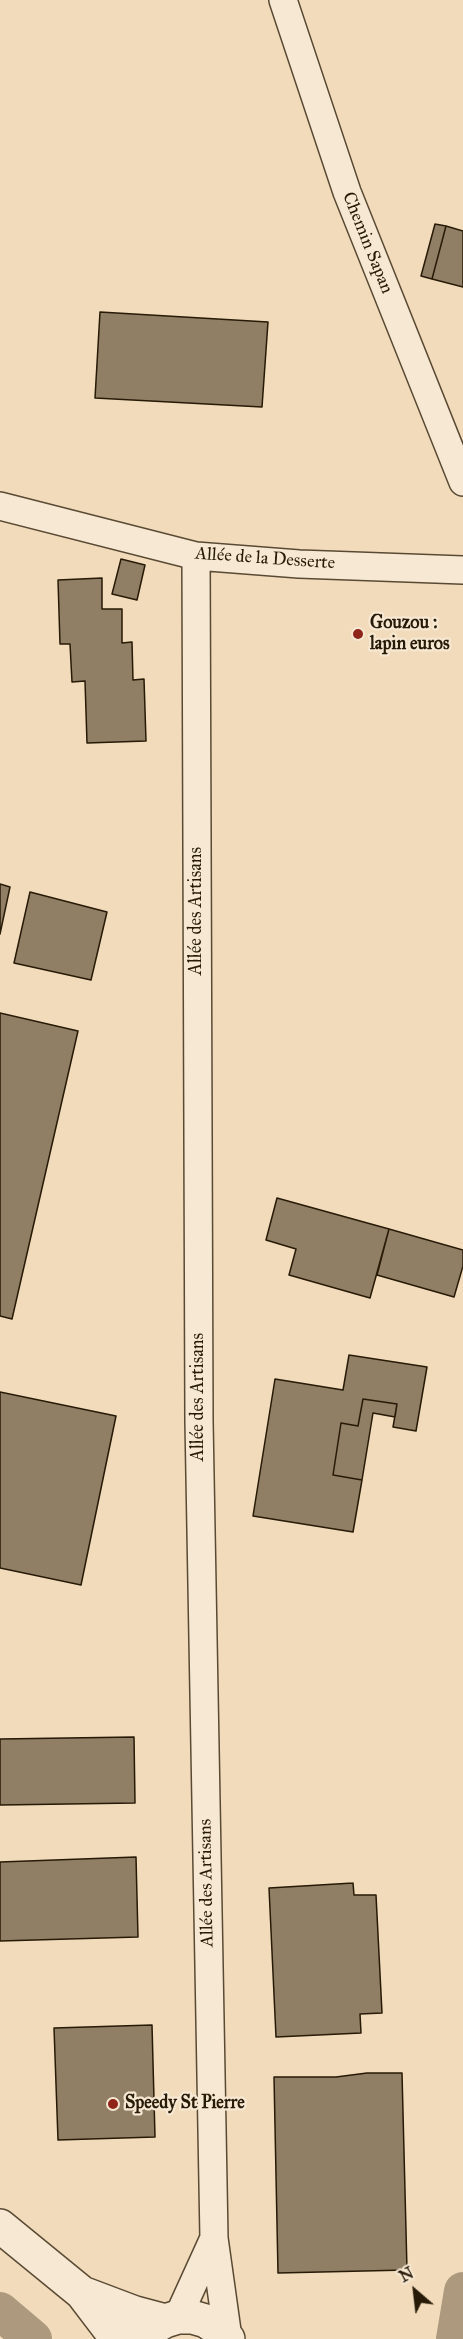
<!DOCTYPE html>
<html>
<head>
<meta charset="utf-8">
<style>
  body { margin:0 }
  #map { position:relative; width:463px; height:2339px; overflow:hidden; background:#f1dbbb; font-family:"IM FELL Great Primer",serif }
  canvas { display:block }
  .north { position:absolute; left:385px; top:2261px; width:60px; height:60px; -webkit-text-stroke:4px #f6e8d3; paint-order:stroke; rotate:332deg; font-size:16px; font-weight:700; line-height:24px; text-align:center; color:#271a07 }
  .north::after { content:''; display:block; margin:auto; width:21px; height:27px; background:#271a07; clip-path:polygon(50% 0,100% 100%,50% 72%,0 100%) }
</style>
</head>
<body>
<div id="map">
<canvas width="463" height="2339"></canvas>
<div class="north">N</div>
</div>
<script>
const ctx = document.querySelector('canvas').getContext('2d');
ctx.lineJoin = 'round';
const poly = rows => new Path2D(rows.map(r => 'M' + r).join(''));
function trace(path, color, width, dash) { ctx.strokeStyle = color; ctx.lineWidth = width; ctx.lineCap = dash ? 'butt' : 'round'; ctx.setLineDash(dash || []); ctx.stroke(path); }
function paint(path, color) { ctx.fillStyle = color; ctx.fill(path, 'evenodd'); }
function drawText(font, color, halo, rows, align = 'center') {
  ctx.font = font + ' "IM FELL Great Primer",serif'; ctx.lineWidth = 4.5; ctx.setLineDash([]); ctx.textBaseline = 'middle'; ctx.strokeStyle = halo; ctx.fillStyle = color; for (const [text, x, y, turn = 0] of rows) {
    ctx.save(); ctx.translate(x, y); ctx.rotate((+turn || 0) * Math.PI / 180); ctx.textAlign = isNaN(turn) ? turn : align; if (halo) ctx.strokeText(text, 0, 0); ctx.fillText(text, 0, 0); ctx.restore();
  }
}
trace(poly([
  [0,2311,33,2339],
  [455,2339,463,2291]
]), '#ac997e', 38);
const building = poly([
  [435,224,446,226,432,279,421,276,435,224],
  [446,226,463,231,463,287,432,279,446,226],
  [100,312,268,322,262,407,95,398,100,312],
  [121,559,145,565,137,600,112,594,121,559],
  [102,578,102,609,122,609,122,643,132,642,133,680,144,679,146,741,87,743,85,681,72,682,70,644,60,644,58,580,102,578],
  [0,884,10,887,0,934,0,884],
  [30,892,107,912,91,980,14,963,30,892],
  [0,1013,78,1031,12,1319,0,1316,0,1013],
  [277,1198,389,1229,370,1298,289,1275,296,1249,266,1240,277,1198],
  [389,1229,463,1250,463,1266,454,1297,377,1275,389,1229],
  [349,1355,427,1367,416,1431,393,1427,397,1404,363,1399,358,1426,341,1423,333,1475,362,1480,353,1532,253,1516,275,1379,343,1390,349,1355],
  [0,1392,116,1416,81,1585,0,1568,0,1392],
  [363,1399,397,1404,395,1417,373,1413,362,1480,333,1475,341,1423,358,1426,363,1399],
  [134,1737,135,1803,0,1805,0,1739,134,1737],
  [136,1857,138,1937,0,1941,0,1862,136,1857],
  [353,1883,354,1895,376,1895,382,2013,360,2014,361,2033,276,2037,269,1888,353,1883],
  [152,2025,155,2137,58,2140,54,2028,152,2025],
  [367,2073,402,2073,407,2270,278,2273,274,2077,336,2077,367,2073]
]);
paint(building, '#907e65');
trace(building, '#271a07', 1.5);
const minor = poly([
  [283,0,347,192,463,482],
  [0,506,196,556,299,564,463,570],
  [196,556,199,1421,214,2238,228,2338],
  [178,2317,214,2238]
]);
const tertiary = poly([
  [0,2226,82,2293,117,2339],
  [82,2293,135,2313,165,2321],
  [143,2339,153,2328,165,2321,178,2317,192,2317,206,2321,218,2329,228,2339]
]);
trace(minor, '#5a4a34', 30);
trace(tertiary, '#5a4a34', 36);
trace(minor, '#f6e8d3', 27);
trace(tertiary, '#f6e8d3', 33);
for (const [x, y, r, color] of [
  [358,634,6,"#8f2418"],
  [113,2104,6,"#8f2418"]
]) { const dot = new Path2D(); dot.arc(x, y, r, 0, 2 * Math.PI); ctx.fillStyle = color; ctx.fill(dot); trace(dot, '#f6e8d3', 2); }
drawText('18px', '#271a07', '#f6e8d3', [
  ["Chemin Sapan",367,243,68],
  ["Allée de la Desserte",265,559,4],
  ["Allée des Artisans",197,911,-90],
  ["Allée des Artisans",199,1397,-90],
  ["Allée des Artisans",207,1883,-91]
]);
drawText('bold 18px', '#271a07', '#f6e8d3', [
  ["Gouzou :",370,624],
  ["lapin euros",370,645],
  ["Speedy St Pierre",125,2104]
], 'left');
</script>
</body>
</html>
